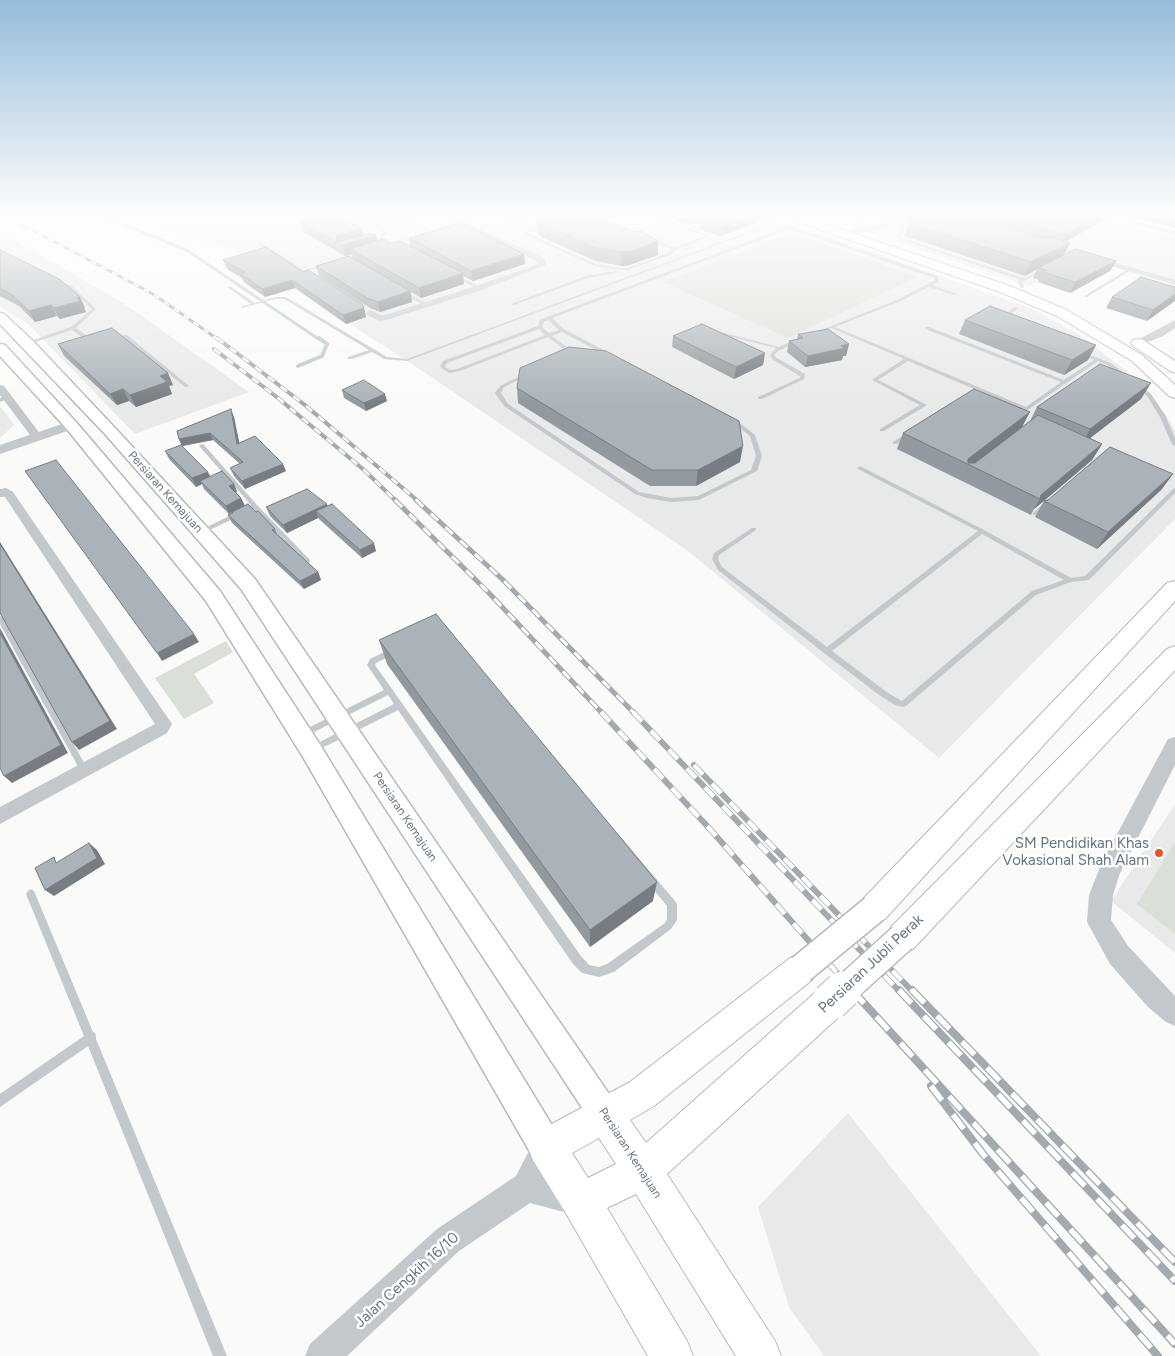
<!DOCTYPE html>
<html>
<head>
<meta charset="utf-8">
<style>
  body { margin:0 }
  canvas { display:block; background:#fafaf8 }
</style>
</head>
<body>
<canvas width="1175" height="1356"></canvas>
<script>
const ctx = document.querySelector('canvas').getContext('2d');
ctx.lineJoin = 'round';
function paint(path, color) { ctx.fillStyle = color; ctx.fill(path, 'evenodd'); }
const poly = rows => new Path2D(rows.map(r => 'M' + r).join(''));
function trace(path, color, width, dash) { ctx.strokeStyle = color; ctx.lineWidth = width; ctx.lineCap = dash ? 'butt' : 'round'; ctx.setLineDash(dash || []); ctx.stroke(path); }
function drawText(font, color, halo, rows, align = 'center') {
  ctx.font = font + ' Figtree,sans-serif'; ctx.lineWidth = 5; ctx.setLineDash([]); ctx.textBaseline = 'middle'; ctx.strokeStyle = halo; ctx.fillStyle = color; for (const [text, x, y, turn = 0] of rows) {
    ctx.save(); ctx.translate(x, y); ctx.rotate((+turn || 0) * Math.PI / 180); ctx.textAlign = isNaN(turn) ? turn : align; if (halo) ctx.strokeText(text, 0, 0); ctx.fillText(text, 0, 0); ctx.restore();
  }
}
paint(poly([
  [129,216,771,216,1030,308,1078,334,1124,369,1166,415,1175,431,1175,519,939,758,688,551,412,364,239,253],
  [821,216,1095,216,1175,237,1175,281,1090,255,1029,286],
  [0,232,125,304,249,392,135,434,27,323,0,307],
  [0,406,14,425,0,438],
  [1175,804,1175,953,1111,901],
  [848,1113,1041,1356,824,1356,789,1307,758,1207]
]), '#e8e9e9');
paint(poly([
  [793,233,917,277,788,338,663,282],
  [226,641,233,652,194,674,214,703,184,719,155,678],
  [1175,842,1175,934,1137,904]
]), '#dadfd7');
trace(poly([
  [104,216,188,251,320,340]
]), '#bbc7cb', 3);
trace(poly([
  [298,366,322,356,327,344,319,338]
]), '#bbc7cb', 4);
const secondary = poly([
  [0,313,4,314,32,340,115,428,255,579,616,1104,621,1115,616,1126,605,1131,594,1126,241,589,105,434,0,324,0,313],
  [0,344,5,345,76,422,220,591,319,743,558,1135,562,1147,558,1159,546,1163,534,1159,303,757,206,601,66,428,0,356,0,344]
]);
const primary = poly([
  [786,216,801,216,1010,286,1067,310,1142,355,1175,385,1175,398,1169,396,1132,361,1057,316,1000,292,787,218,786,216],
  [1138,339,1143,340,1175,361,1175,373,1170,371,1133,346,1131,343,1133,340,1138,339],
  [1175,581,1175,601,885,919,874,924,863,919,859,909,863,899,1167,583,1175,581],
  [1175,646,1175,670,913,949,902,953,891,949,887,938,891,927,1167,649,1175,646],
  [801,953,812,958,817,969,812,980,654,1106,630,1120,646,1143,818,990,830,986,842,990,846,1002,842,1014,667,1174,775,1341,781,1356,736,1356,636,1194,607,1208,687,1341,693,1356,648,1356,567,1215,533,1160,528,1147,533,1134,630,1082,790,958,801,953],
  [599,1138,616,1164,588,1178,572,1153,599,1138]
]);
trace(secondary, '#b3babf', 3);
trace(primary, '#b5babe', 2);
paint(poly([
  [347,216,369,224,400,216,405,216,373,225,380,228,424,216,428,216,383,229,387,233,381,239,368,242,367,240,379,237,383,233,379,230,347,218,347,216],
  [473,216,477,216,458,222,456,221,473,216],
  [523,216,525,216,525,219,501,225,499,224,522,217,523,216],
  [655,216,658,216,710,236,676,250,670,255,628,270,619,270,594,266,522,233,546,224,546,226,527,233,596,264,619,268,627,268,668,253,672,249,648,240,648,238,675,248,705,236,655,217,655,216],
  [791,216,795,216,407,361,384,359,372,352,352,359,348,359,348,357,369,350,284,299,275,299,242,308,242,306,251,304,227,287,230,286,255,303,275,297,286,297,387,357,407,359,791,216],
  [878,216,882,216,906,223,899,237,1024,278,1043,269,1046,270,1022,282,1024,287,1021,288,1018,282,1021,280,896,238,903,224,878,216],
  [807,220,808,222,793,227,938,276,939,281,933,285,957,294,954,295,929,287,901,301,835,327,1026,407,1061,382,925,329,925,327,929,327,1064,380,1094,360,1080,354,1080,352,1082,352,1111,363,1129,377,1125,378,1107,365,1098,361,1026,411,908,361,878,380,927,405,884,431,880,431,880,429,920,405,872,380,904,359,831,328,818,333,816,332,899,299,935,280,935,278,790,229,552,318,564,329,611,354,611,356,607,356,562,332,552,336,574,352,574,353,572,355,568,355,569,353,548,337,460,371,449,373,440,367,443,361,538,326,540,320,547,317,787,227,787,226,807,220],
  [548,320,559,330,549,333,542,327,544,322,548,320],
  [539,329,545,335,457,369,450,370,445,367,447,363,539,329],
  [416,236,419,237,394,246,391,245,416,236],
  [259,243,261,243,304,270,326,264,328,265,307,271,309,273,306,274,259,245,259,243],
  [1130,268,1133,269,1087,297,1084,296,1130,268],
  [616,271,617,271,617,273,588,278,514,305,511,304,586,276,616,271],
  [456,275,480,287,481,288,478,289,455,277,454,276,456,275],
  [54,278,56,278,73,287,96,309,76,328,93,340,93,342,89,342,72,330,29,344,25,343,71,327,92,309,71,289,54,280,54,278],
  [404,291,427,304,428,305,425,306,403,293,402,292,404,291],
  [1014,307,1018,308,1006,318,1006,322,1002,322,1002,317,1014,307],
  [724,333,779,347,796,339,800,339,800,341,778,351,774,355,777,358,805,374,804,379,762,399,758,399,758,397,800,378,800,376,773,360,770,355,776,348,724,335,724,333],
  [110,335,127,335,189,386,185,387,124,337,112,337,110,336,110,335],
  [526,373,530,374,504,387,501,393,508,404,639,492,671,498,698,496,751,470,756,456,750,436,730,420,730,418,732,417,755,435,762,456,757,471,699,500,671,502,647,498,635,494,504,406,495,393,500,386,526,373],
  [1136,385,1140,385,1151,394,1165,415,1175,438,1175,446,1172,444,1159,415,1147,396,1136,387,1136,385],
  [7,395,10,397,9,398,0,402,0,398,7,395],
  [907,433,910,435,909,436,897,444,893,444,893,442,907,433],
  [202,444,204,445,257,505,309,559,310,561,309,563,305,563,254,509,203,533,199,533,199,531,251,505,200,447,199,446,202,444],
  [860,466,984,530,1071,578,1085,576,1173,489,1175,488,1175,493,1089,580,1071,582,1036,595,906,706,903,707,895,705,882,697,824,653,718,570,712,559,714,553,752,528,756,528,756,530,719,555,718,559,722,567,827,647,978,531,858,469,857,468,860,466],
  [982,534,1064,580,1032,591,902,701,888,693,832,651,982,534],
  [1046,502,1048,503,1048,505,1037,515,1033,515,1033,513,1046,502],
  [0,616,3,618,87,768,88,770,87,772,84,774,81,772,0,624,0,616],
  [440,625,442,626,675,901,677,904,677,920,671,929,614,972,599,977,582,973,573,964,398,710,316,751,313,752,310,751,309,749,310,747,394,704,388,695,306,736,303,737,300,736,299,734,300,732,384,690,367,665,370,659,440,625],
  [439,632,667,906,667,919,665,923,607,964,599,967,589,965,581,956,375,665,376,663,439,632],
  [31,889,34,891,93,1032,95,1033,96,1037,96,1039,227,1356,213,1356,88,1046,0,1107,0,1094,84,1036,26,894,28,891,31,889]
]), '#c3c8cc');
paint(poly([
  [444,216,452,216,542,257,546,261,546,265,482,290,389,319,380,321,367,315,366,313,370,310,381,315,385,315,476,286,538,264,536,261,444,216],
  [902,216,910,216,883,229,860,233,849,238,845,236,855,229,878,225,902,216],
  [1107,216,1117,216,1175,231,1175,235,1108,217,1107,216],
  [1044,242,1175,280,1175,285,1044,246,1044,242],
  [0,385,4,386,41,435,42,437,41,439,33,439,0,395,0,385],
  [6,488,13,492,172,724,167,733,0,824,0,807,155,724,5,497,0,497,0,489,6,488]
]), '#c3c8cc');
paint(poly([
  [1175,320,1175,328,1163,336,1138,346,1132,343,1175,320],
  [71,421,76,422,78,425,76,428,0,454,0,445,71,421],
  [1175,737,1175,765,1120,873,1113,895,1111,920,1128,946,1175,996,1175,1026,1166,1022,1148,1007,1110,964,1087,922,1089,895,1102,862,1168,739,1175,737],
  [546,1133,556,1137,560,1147,547,1177,590,1190,594,1201,590,1212,579,1216,530,1203,459,1251,347,1356,305,1356,310,1344,437,1229,516,1176,536,1137,546,1133]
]), '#c3c8cc');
paint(secondary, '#fff');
paint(primary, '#fff');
const railFar4 = poly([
  [6,216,153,294,219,340]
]);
const railFar3 = poly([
  [217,338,305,405,418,501],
  [214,349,278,398,364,470,396,501]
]);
const railFar2 = poly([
  [395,500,489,593,602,713],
  [416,500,502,579,634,713]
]);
const railFar1 = poly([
  [601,712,709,828,854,992],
  [633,712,900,992],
  [694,765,913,992]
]);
const rail = poly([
  [852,990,1175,1344],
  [899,990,1175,1281],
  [912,990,1175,1262],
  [931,1086,983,1154,1158,1356]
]);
trace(railFar4, '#a2aab0', 3);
trace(railFar3, '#a2aab0', 4);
trace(railFar2, '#a2aab0', 5);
trace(railFar1, '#a2aab0', 6);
trace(rail, '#a2aab0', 8);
trace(railFar4, '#fff', 2, [6]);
trace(railFar3, '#fff', 2.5, [8]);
trace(railFar2, '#fff', 3, [10]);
trace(railFar1, '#fff', 4.5, [13]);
trace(rail, '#fff', 5.5, [18]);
const primaryBridgeFar1 = poly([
  [801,969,874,909],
  [842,992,902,938]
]);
const primaryBridge = poly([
  [830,1002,843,990]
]);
trace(primaryBridgeFar1, '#b5babe', 31, []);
trace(primaryBridge, '#b5babe', 39, []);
trace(primaryBridgeFar1, '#fff', 28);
trace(primaryBridge, '#fff', 37);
paint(poly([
  [665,216,771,216,770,218,720,236,699,229,700,222,689,225],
  [852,216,868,216,861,218],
  [907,216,1108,216,1107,218,1065,242,1070,243,1064,255,1116,261,1110,271,1070,293,1038,282,1039,280,1033,278,1037,269,1025,276,905,236,909,223,916,220,917,218,906,221],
  [1128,216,1175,216,1175,228],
  [540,218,658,241,658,255,629,265,621,266,596,261,541,237,537,232,536,219],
  [300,222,364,234,377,241,410,246,409,238,525,264,473,281,463,276,464,284,421,298,411,292,412,302,380,312,370,308,319,276,316,266,352,257,351,254,345,256,303,232],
  [0,250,80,297,85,308,84,308,86,312,60,319,57,316,35,322,19,306,0,296],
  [223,260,303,272,364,308,366,317,346,324,295,288,265,297,244,282,242,278,227,269],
  [1175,287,1147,321,1106,308,1112,297],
  [965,320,1096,345,1088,360,1064,375,959,334],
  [798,334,849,344,846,356,843,356,842,360,805,367,787,352,789,341,797,339],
  [673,336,765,353,763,365,734,379,672,347],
  [58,344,173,385,169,386,172,394,136,407,129,401,117,405,64,356],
  [517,388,740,462,696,486,650,486,518,403],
  [342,390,387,401,366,411,344,398],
  [1141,399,1090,438,1102,444,1092,460,1044,501,1173,474,1161,490,1097,549,1035,517,1044,501,1034,509,1031,515,897,449,903,433,1022,427,1029,423,1037,407],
  [234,417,239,443,286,471,245,489,234,476,230,468,240,464,213,440,182,446,179,439],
  [165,451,210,476,234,484,237,492,236,493,241,498,245,506,275,529,277,534,318,572,321,580,304,589,232,523,228,515,233,513,232,512,229,514,204,489,202,484,196,487,169,459],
  [327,506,376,551,362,558,319,519,318,518,287,533,270,516,266,507],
  [379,640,653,901,590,947,387,664]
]), '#929a9f');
paint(poly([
  [690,216,719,216,700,219,700,222,689,225],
  [754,216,771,216,770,218,720,236,721,227],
  [862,216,868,216,861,218],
  [907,216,917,216,917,218,906,221],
  [1100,216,1108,216,1107,218,1060,244,1065,235],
  [362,228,365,238,337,243,336,236],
  [376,235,378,245,350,249,351,254,345,256,342,245],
  [658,241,658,255,629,265,621,266,622,252],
  [1070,243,1063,256,1038,268,1037,269,1025,276,1031,262],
  [524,254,525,264,473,281,471,271],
  [1116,261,1110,271,1070,293,1075,282],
  [463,273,464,284,421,298,419,288],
  [292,280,295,288,265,297,262,289],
  [410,291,412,302,380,312,378,302],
  [1175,294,1175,301,1147,321,1153,310],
  [80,297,85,308,84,308,86,312,60,319,54,308],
  [51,305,57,316,35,322,29,311],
  [364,308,366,317,346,324,343,315],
  [849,344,846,356,843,356,842,360,805,367,808,356,841,346],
  [1096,345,1088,360,1064,375,1072,360],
  [765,353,763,365,734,379,736,367],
  [168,373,173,385,169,386,172,394,136,407,130,395,160,376],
  [1151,383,1141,399,1081,445,1090,429],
  [123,389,129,401,117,405,110,394],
  [385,394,387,401,366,411,364,403],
  [231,409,234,417,241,451,237,444],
  [1030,412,1022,427,972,466,966,463,968,459],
  [210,433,213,440,182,446,179,439],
  [1102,444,1092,460,1034,509,1040,499,1041,495],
  [743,446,740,462,696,486,698,470],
  [283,464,286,471,245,489,242,481],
  [208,472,212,480,200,481,202,484,196,487,192,478],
  [1173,474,1161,490,1097,549,1108,532],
  [234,484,237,492,233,494,229,486],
  [241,498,245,506,229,514,226,506],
  [327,504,330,512,316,511,318,518,287,533,283,525],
  [0,542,117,729,79,750,72,742,0,544],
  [374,543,376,551,362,558,360,550],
  [318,572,321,580,304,589,300,581],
  [0,628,68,753,12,783,4,776],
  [194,634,199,642,162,661,157,653],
  [89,843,97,850,105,864,54,896,45,890],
  [657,882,653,901,590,947,590,930]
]), '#777d82');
const building = poly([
  [326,216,338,216,362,228,336,236,337,242,371,233,376,235,342,245,300,222,326,216],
  [546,216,594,216,633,231,643,232,658,241,630,252,622,252,596,248,541,224,536,219,546,216],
  [711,216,754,216,721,227,700,219,711,216],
  [928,216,964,216,1040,237,1052,238,1056,236,1054,238,1070,243,1031,262,909,223,928,216],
  [997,216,1100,216,1065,235,997,216],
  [461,223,524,254,471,271,409,238,461,223],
  [384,239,391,243,400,241,463,273,419,288,350,249,384,239],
  [266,247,303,272,308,270,362,304,364,308,343,315,292,280,262,289,241,274,245,272,223,260,266,247],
  [1076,249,1116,261,1075,282,1043,272,1046,270,1038,268,1076,249],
  [0,250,59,279,80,297,77,298,80,301,54,308,51,305,29,311,12,295,0,288,0,250],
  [349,256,410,291,378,302,367,298,316,266,349,256],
  [1141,277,1175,287,1175,294,1153,310,1112,297,1141,277],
  [990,306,1096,345,1072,360,965,320,990,306],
  [702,324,765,353,736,367,673,336,702,324],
  [112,328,168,373,160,376,167,382,130,395,123,389,110,394,58,344,112,328],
  [828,329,849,344,841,346,845,348,808,356,789,341,803,338,798,334,800,334,828,329],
  [569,347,606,351,739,421,743,446,698,470,652,470,517,388,520,368,569,347],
  [1100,364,1151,383,1090,429,1037,407,1100,364],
  [364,380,385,394,364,403,342,390,364,380],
  [974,389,1030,412,968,459,968,463,975,463,1038,415,1102,444,1041,495,1040,499,903,433,974,389],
  [231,409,237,444,255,436,283,464,242,481,230,468,243,462,210,433,179,439,177,431,231,409],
  [181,445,208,472,192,478,165,451,181,445],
  [1110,447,1173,474,1108,532,1044,501,1048,500,1110,447],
  [56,460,194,634,157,653,25,471,56,460],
  [222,471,234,484,229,486,241,498,226,506,200,481,222,471],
  [307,489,327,504,283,525,266,507,307,489],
  [248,504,256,512,258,511,275,529,272,530,318,572,300,581,228,515,233,513,232,512,248,504],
  [332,504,374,543,360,550,316,511,332,504],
  [0,544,110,721,72,742,0,613,0,544],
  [436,614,657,882,590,930,379,640,436,614],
  [0,633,61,745,4,776,0,768,0,633],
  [89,843,97,858,45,890,35,868,54,857,56,863,89,843]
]);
paint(building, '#aab3b9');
trace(building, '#777d82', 1);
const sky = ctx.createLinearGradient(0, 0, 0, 405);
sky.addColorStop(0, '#96bcdc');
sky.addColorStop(0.53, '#fdfdfc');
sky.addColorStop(1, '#fdfdfc00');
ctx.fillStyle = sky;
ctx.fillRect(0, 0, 1175, 405);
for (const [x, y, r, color] of [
  [1159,853,5,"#e4572e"]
]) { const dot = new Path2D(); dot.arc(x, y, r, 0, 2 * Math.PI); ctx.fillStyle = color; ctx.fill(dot); trace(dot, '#fff', 2); }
drawText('12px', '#657683', '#fff', [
  ["Persiaran Kemajuan",165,492,48],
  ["Persiaran Kemajuan",405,817,56],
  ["Persiaran Kemajuan",630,1153,57]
]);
drawText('15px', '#657683', '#fff', [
  ["SM Pendidikan Khas",1149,844],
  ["Vokasional Shah Alam",1149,861]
], 'right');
drawText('15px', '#657683', '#fff', [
  ["Persiaran Jubli Perak",871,964,-43],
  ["Jalan Cengkih 16/10",407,1280,-42]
]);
</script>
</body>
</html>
